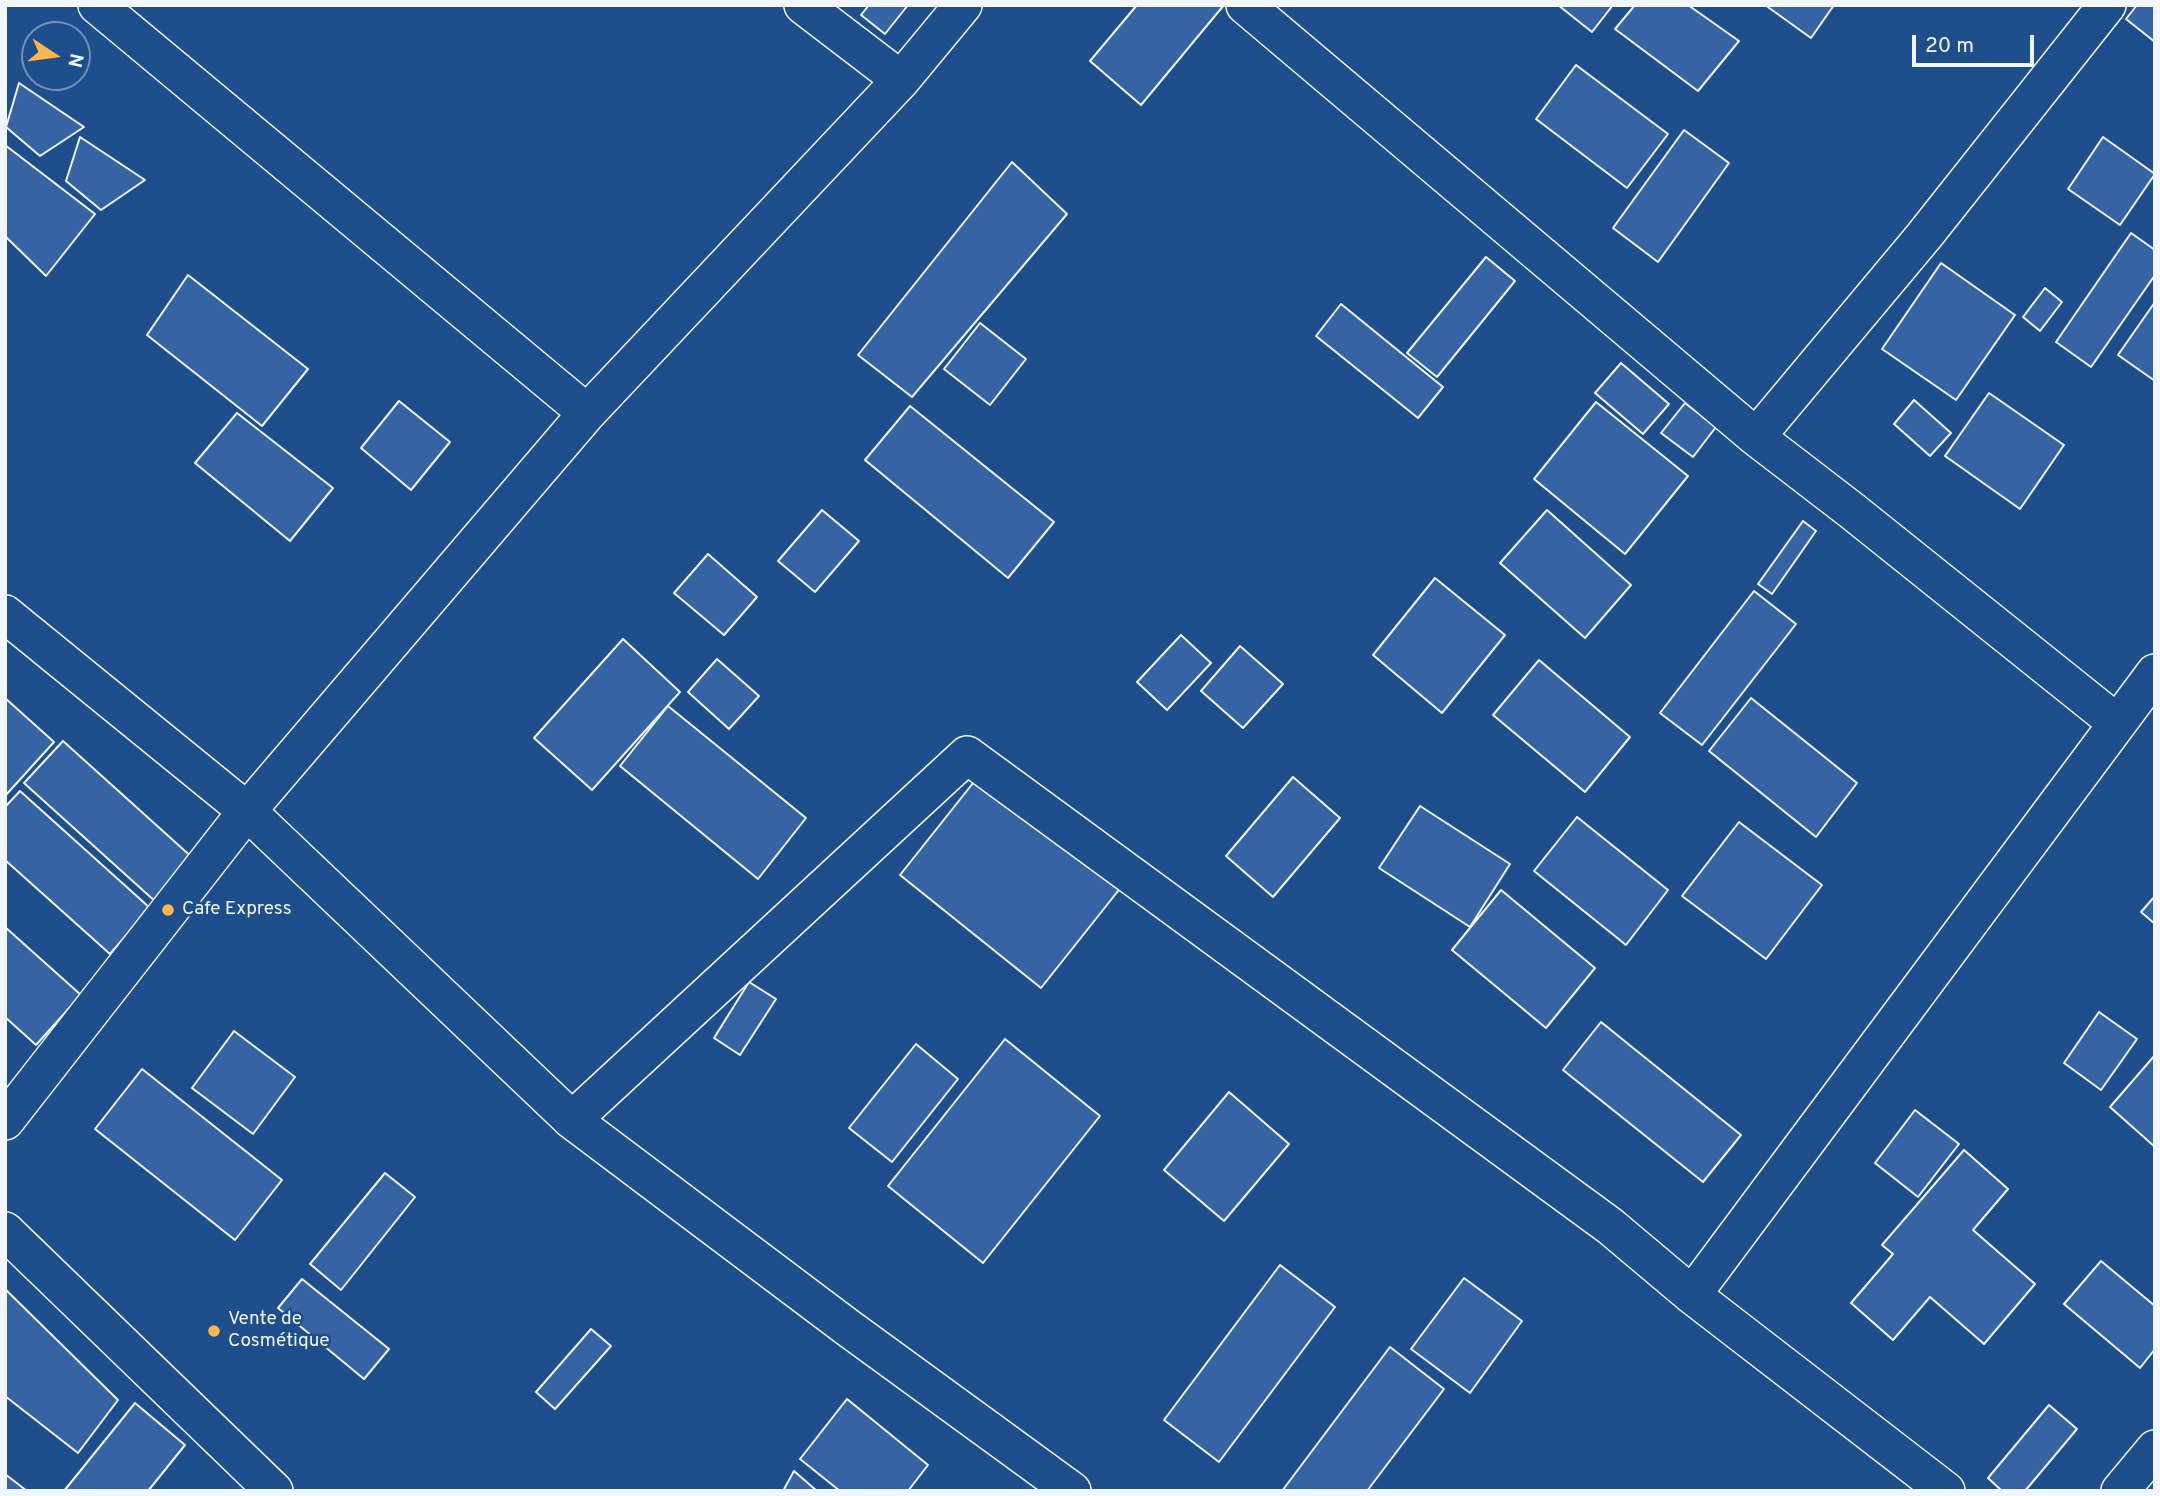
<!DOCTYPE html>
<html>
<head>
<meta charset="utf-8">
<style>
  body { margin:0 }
  #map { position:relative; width:2160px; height:1496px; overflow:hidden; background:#1f4e8c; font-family:Overpass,sans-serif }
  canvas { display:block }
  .frame { position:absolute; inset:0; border:7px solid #f2f6ff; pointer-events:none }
  .north { position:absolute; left:21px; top:21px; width:70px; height:70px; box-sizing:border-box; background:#1f4e8c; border:2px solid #7391ba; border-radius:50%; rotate:103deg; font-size:19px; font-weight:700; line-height:28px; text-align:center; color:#f2f6ff }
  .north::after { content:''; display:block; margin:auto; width:24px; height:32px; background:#ffb74d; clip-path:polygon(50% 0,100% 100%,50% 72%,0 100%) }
  .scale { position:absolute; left:1912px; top:35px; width:122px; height:32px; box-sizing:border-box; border:4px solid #f2f6ff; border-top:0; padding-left:9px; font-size:21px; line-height:24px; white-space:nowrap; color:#f2f6ff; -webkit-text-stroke:5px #1f4e8c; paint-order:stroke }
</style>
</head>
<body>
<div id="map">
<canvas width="2160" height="1496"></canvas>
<div class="frame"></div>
<div class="north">N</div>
<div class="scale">20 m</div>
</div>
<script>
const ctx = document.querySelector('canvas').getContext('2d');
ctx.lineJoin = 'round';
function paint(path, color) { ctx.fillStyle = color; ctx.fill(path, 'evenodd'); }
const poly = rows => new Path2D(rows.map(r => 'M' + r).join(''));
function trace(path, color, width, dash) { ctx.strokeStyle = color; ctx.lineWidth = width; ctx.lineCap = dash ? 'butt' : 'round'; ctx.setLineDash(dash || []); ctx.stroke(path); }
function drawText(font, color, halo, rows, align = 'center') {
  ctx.font = font + ' Overpass,sans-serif'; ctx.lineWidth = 5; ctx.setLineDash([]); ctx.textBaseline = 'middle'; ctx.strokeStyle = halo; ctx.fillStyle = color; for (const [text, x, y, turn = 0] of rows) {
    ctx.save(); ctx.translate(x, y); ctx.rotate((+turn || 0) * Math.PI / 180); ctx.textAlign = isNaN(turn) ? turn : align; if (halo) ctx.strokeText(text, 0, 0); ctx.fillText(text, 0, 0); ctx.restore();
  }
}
const building = poly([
  [869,5,908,5,885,34,861,15,869,5],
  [1137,5,1224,5,1141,105,1090,61,1137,5],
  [1558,5,1613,5,1592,32,1558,5],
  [1635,5,1688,5,1739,41,1698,91,1615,29,1635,5],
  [1765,5,1834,5,1811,38,1765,5],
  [2137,5,2155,5,2155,42,2126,19,2137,5],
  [1576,65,1668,134,1627,188,1536,119,1576,65],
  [19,83,84,127,40,156,6,127,19,83],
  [1684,130,1729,163,1658,262,1613,228,1684,130],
  [80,137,145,180,101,210,66,181,80,137],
  [2103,137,2155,174,2120,225,2068,189,2103,137],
  [5,145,95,214,46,276,5,236,5,145],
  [1012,162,1067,214,912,397,858,355,1012,162],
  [2131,233,2155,250,2155,275,2091,367,2056,342,2131,233],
  [1486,257,1515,281,1437,377,1407,353,1486,257],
  [1941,263,2015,315,1956,400,1882,349,1941,263],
  [188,275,308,369,262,426,147,335,188,275],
  [2045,288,2062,302,2040,331,2023,317,2045,288],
  [2155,302,2155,381,2118,355,2155,302],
  [1341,304,1443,387,1418,418,1316,336,1341,304],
  [980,323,1026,359,990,405,944,369,980,323],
  [1621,363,1669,404,1643,434,1595,393,1621,363],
  [1989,393,2064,445,2020,509,1945,456,1989,393],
  [1914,400,1951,433,1930,456,1894,424,1914,400],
  [399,401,450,442,411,490,361,448,399,401],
  [1596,402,1688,476,1625,554,1534,479,1596,402],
  [1685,403,1716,427,1693,457,1661,433,1685,403],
  [910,406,1054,522,1008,578,865,460,910,406],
  [237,413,333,488,290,541,195,463,237,413],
  [822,510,859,541,815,592,778,561,822,510],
  [1547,510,1631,585,1585,638,1500,563,1547,510],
  [1803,521,1816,531,1772,594,1758,584,1803,521],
  [708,554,757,597,724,635,674,593,708,554],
  [1435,578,1505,635,1442,713,1373,655,1435,578],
  [1754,591,1796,624,1702,745,1660,713,1754,591],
  [1181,635,1211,663,1167,710,1137,682,1181,635],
  [623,639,680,692,592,790,534,738,623,639],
  [1240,646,1283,684,1243,728,1201,691,1240,646],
  [717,659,759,696,729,729,688,692,717,659],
  [1539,660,1630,737,1585,792,1493,715,1539,660],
  [5,698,54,742,5,796,5,698],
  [1751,698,1857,783,1816,837,1709,751,1751,698],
  [668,706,806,818,758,879,620,766,668,706],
  [63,741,195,860,157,903,24,783,63,741],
  [981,773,1122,886,1041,988,900,875,981,773],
  [1293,777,1340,818,1273,897,1226,856,1293,777],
  [20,791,150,908,110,954,5,860,5,807,20,791],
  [1420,806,1510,864,1470,927,1379,868,1420,806],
  [1577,817,1668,890,1626,945,1534,871,1577,817],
  [1739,822,1822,885,1766,959,1682,896,1739,822],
  [1501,890,1595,968,1546,1028,1452,950,1501,890],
  [2155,896,2155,924,2141,912,2155,896],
  [5,927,81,995,36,1045,5,1017,5,927],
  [749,982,776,999,740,1055,714,1038,749,982],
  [2099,1012,2137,1039,2101,1090,2064,1063,2099,1012],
  [1601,1022,1741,1135,1703,1182,1563,1070,1601,1022],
  [234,1031,295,1077,253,1134,192,1088,234,1031],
  [1005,1039,1100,1116,983,1263,888,1186,1005,1039],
  [916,1044,958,1079,892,1162,849,1128,916,1044],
  [2155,1055,2155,1147,2110,1107,2155,1055],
  [142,1069,282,1180,235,1240,95,1129,142,1069],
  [1229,1092,1289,1144,1224,1221,1164,1170,1229,1092],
  [1915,1110,1959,1144,1918,1197,1875,1163,1915,1110],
  [1964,1150,2008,1189,1973,1230,2035,1284,1984,1344,1930,1297,1893,1340,1851,1303,1893,1254,1882,1245,1964,1150],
  [385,1173,415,1197,341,1290,310,1264,385,1173],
  [2101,1261,2155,1306,2155,1349,2140,1368,2064,1304,2101,1261],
  [1280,1265,1335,1307,1219,1462,1164,1420,1280,1265],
  [1464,1278,1522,1321,1470,1393,1411,1349,1464,1278],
  [302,1279,389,1349,364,1379,278,1308,302,1279],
  [5,1289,118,1400,78,1453,5,1396,5,1289],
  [591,1329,611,1346,555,1409,536,1392,591,1329],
  [1390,1347,1444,1389,1367,1491,1282,1491,1390,1347],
  [847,1399,928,1465,908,1491,840,1491,800,1459,847,1399],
  [135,1403,185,1445,148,1491,64,1491,135,1403],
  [2049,1405,2077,1429,2025,1491,2002,1491,1988,1478,2049,1405],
  [794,1471,817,1491,783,1491,794,1471],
  [5,1474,27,1491,5,1491,5,1474]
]);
paint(building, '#3563a3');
trace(building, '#f2f6ff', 2);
const minor = poly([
  [97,5,587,413],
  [803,5,901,80],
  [1245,5,1756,437,1851,510,2117,723],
  [1756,437,1924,236,2107,5],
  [5,614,247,811,572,1120,847,1327,1072,1491],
  [572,1120,967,755,1610,1226,1692,1295,1946,1491],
  [5,1121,247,811,587,413,901,80,963,5],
  [5,1231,274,1491],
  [1692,1295,2155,673],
  [2120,1491,2155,1449]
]);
trace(minor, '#f2f6ff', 40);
trace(minor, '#1f4e8c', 37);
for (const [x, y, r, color] of [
  [168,910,7,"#ffb74d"],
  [214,1331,7,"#ffb74d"]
]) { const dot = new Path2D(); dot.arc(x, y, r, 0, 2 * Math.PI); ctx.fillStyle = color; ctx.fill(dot); trace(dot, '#1f4e8c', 2.5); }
drawText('19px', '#f2f6ff', '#1f4e8c', [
  ["Cafe Express",182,910],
  ["Vente de",228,1320],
  ["Cosmétique",228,1342]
], 'left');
</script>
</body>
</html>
